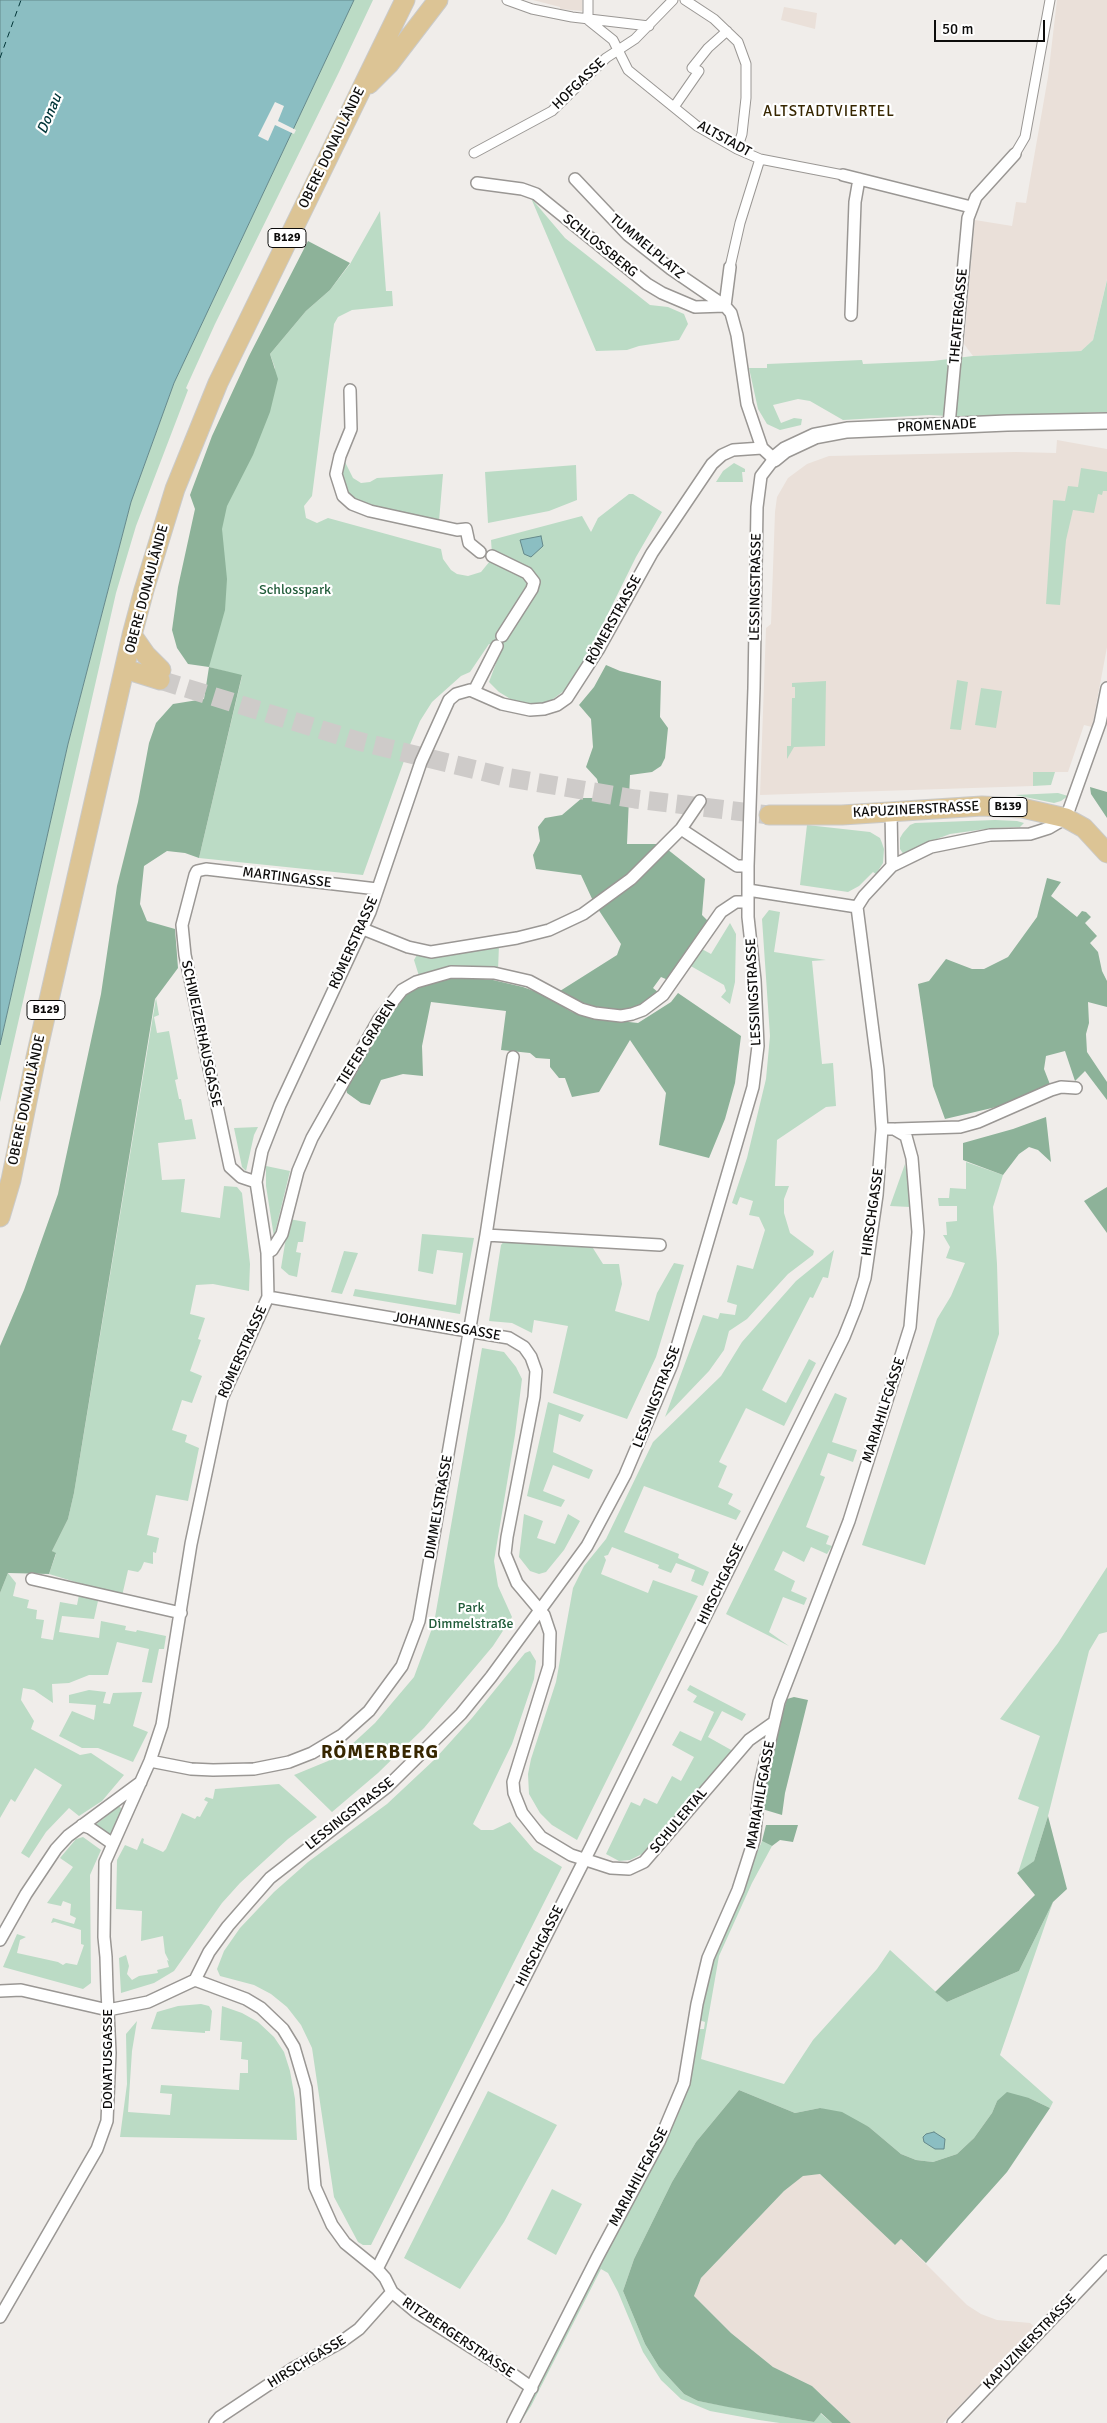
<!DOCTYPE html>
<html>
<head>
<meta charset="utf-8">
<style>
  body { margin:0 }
  #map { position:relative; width:1107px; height:2423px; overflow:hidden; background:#f0edea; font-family:Signika,sans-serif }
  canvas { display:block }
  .scale { position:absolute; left:934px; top:20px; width:111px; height:22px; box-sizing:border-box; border:2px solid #0d0c0b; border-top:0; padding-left:6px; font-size:15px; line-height:18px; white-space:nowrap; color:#0d0c0b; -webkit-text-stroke:4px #fff; paint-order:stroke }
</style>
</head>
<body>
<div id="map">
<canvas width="1107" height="2423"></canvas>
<div class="scale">50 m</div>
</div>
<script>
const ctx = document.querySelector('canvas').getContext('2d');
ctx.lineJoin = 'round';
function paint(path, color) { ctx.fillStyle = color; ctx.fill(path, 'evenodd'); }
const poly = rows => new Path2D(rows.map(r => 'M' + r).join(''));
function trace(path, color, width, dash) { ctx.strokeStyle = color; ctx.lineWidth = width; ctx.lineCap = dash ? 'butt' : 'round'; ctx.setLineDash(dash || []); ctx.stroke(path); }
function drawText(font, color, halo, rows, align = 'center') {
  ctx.font = font + ' Signika,sans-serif'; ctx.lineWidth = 4.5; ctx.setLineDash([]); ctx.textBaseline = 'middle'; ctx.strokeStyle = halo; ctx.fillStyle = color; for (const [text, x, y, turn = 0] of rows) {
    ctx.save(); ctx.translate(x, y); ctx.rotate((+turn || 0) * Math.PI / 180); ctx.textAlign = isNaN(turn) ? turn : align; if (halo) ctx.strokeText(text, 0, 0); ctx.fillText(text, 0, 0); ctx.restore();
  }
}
paint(poly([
  [533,0,582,0,582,11,560,9,560,7],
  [1057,0,1107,0,1107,279,1093,340,1081,351,973,356,964,344,975,220,1012,226,1016,202,1026,203,1048,77],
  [784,7,817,13,815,29,781,20],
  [1057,440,1107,449,1107,647,1092,727,1084,725,1068,772,1033,772,1033,786,760,795,766,628,771,624,775,512,777,497,788,478,807,464,829,456,1016,452,1056,453],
  [820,2174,895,2245,901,2239,967,2305,981,2314,997,2320,1030,2323,1035,2327,943,2423,851,2423,812,2386,773,2367,731,2333,694,2296,701,2278,784,2191,803,2175]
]), '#eae0d9');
paint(poly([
  [354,0,373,0,339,72,215,324,186,388,188,390,136,526,116,593,0,1102,0,1045,68,744,131,502,174,383],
  [531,198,565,238,650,305,668,307,684,314,688,324,679,340,639,346,627,350,596,351],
  [380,211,386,291,392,291,393,306,352,310,338,317,334,324,312,496,304,506,306,518,317,523,328,518,441,549,443,559,451,570,457,574,468,576,481,572,490,561,492,554,491,540,582,516,591,532,598,518,629,494,633,494,662,512,636,557,580,670,565,690,549,702,533,705,517,703,499,692,489,682,502,647,489,644,470,672,461,676,432,702,420,721,409,747,363,875,199,858,242,676,209,667,221,529,226,506,275,368,270,354,306,311,330,290,350,264],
  [1107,280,1107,412,967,417,929,415,843,420,810,401,798,399,773,405,781,423,794,418,802,419,801,425,780,430,767,424,758,409,749,368,767,368,767,364,862,360,863,364,933,361,973,356,1081,351,1093,340],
  [344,460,353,478,361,483,370,482,377,478,443,474,439,521,369,505,355,499,347,492,342,478],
  [734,463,745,469,745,472,742,472,743,482,716,482,723,471],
  [576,465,577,500,549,511,488,523,485,472],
  [1081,468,1107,472,1107,491,1103,491,1102,495,1098,494,1094,513,1073,510,1066,540,1060,605,1046,604,1053,500,1065,501,1068,486,1078,487],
  [957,680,968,682,961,730,950,729],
  [826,681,825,746,794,747,787,759,787,746,791,746,792,698,795,698,795,687,792,687,792,683],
  [981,688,1002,691,996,728,975,725],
  [1033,772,1055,772,1051,785,1033,786],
  [1058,793,1068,796,1061,801,1054,803,1015,795],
  [995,820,1017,821,1024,823,1020,827,993,828,950,834,921,845,904,855,900,849,900,838,903,833,910,825,915,823],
  [807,825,870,832,880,838,882,843,884,849,883,863,876,874,873,872,859,886,848,892,800,885],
  [769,910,780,912,774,952,826,960,812,961,822,1064,833,1063,836,1106,826,1107,777,1140,775,1186,789,1186,784,1199,784,1213,790,1233,814,1251,813,1255,788,1274,747,1319,729,1331,724,1350,709,1371,665,1417,703,1315,718,1319,720,1313,735,1315,737,1305,727,1302,736,1269,737,1265,753,1269,765,1230,759,1217,749,1215,753,1201,740,1197,737,1205,732,1203,747,1158,766,1079,770,1036,762,919],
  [730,923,736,934,735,982,730,1004,721,997,726,991,724,985,689,965,700,948,711,954],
  [499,945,498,970,419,976,414,960,418,953],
  [156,998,159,1015,154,1017,157,1033,169,1031,178,1079,175,1080,179,1099,181,1099,185,1120,192,1119,196,1139,158,1143,162,1180,185,1179,181,1212,220,1218,224,1186,237,1187,242,1193,250,1264,249,1291,213,1284,196,1285,190,1314,205,1318,198,1339,201,1340,190,1371,202,1376,192,1403,182,1400,172,1430,187,1435,185,1442,199,1448,188,1501,156,1495,147,1535,159,1538,156,1553,153,1552,153,1564,144,1562,141,1569,138,1572,128,1570,122,1596,49,1574,56,1554,52,1551,68,1519,74,1493],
  [258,1127,254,1135,246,1171,242,1167,234,1128],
  [966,1162,1003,1175,993,1207,997,1264,999,1334,925,1565,862,1545,937,1319,951,1296,965,1263,946,1258,950,1247,943,1235,947,1235,946,1222,957,1221,957,1206,939,1206,938,1198,949,1198,950,1188,966,1189],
  [905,1164,908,1180,910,1207,890,1206],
  [266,1166,290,1171,274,1237,266,1186],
  [289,1219,306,1222,303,1242,298,1242,296,1252,301,1253,297,1277,289,1275,281,1268],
  [422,1234,474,1238,460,1314,353,1296,355,1289,456,1305,463,1253,437,1250,433,1274,418,1271],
  [506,1239,591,1245,603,1264,619,1264,622,1284,615,1311,649,1321,657,1293,674,1263,684,1265,656,1357,627,1419,553,1393,568,1326,534,1320,532,1333,512,1323,489,1321,501,1245],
  [834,1250,828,1278,823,1277,813,1298,810,1297,762,1390,786,1403,809,1359,816,1363,784,1426,746,1408,719,1462,727,1466,718,1487,733,1494,728,1504,741,1511,736,1520,644,1486,624,1532,679,1554,678,1558,709,1572,703,1586,691,1581,695,1570,676,1563,671,1573,658,1568,659,1565,612,1547,608,1555,604,1556,606,1560,601,1574,648,1593,653,1580,698,1596,577,1840,552,1825,540,1813,529,1794,528,1774,531,1759,556,1682,573,1588,584,1566,606,1539,653,1442,721,1376,742,1342,796,1281],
  [344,1251,358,1253,342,1294,331,1292],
  [482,1348,504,1352,516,1367,522,1379,515,1435,494,1561,498,1586,512,1617,493,1646,424,1728,378,1773,332,1812,294,1775,328,1761,349,1747,375,1723,414,1677,434,1623],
  [835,1393,847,1398,832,1442,857,1450,853,1462,828,1453,820,1475,825,1477,806,1527,829,1536,826,1544,832,1546,827,1554,811,1547,804,1562,783,1551,774,1570,795,1581,791,1591,807,1598,804,1605,783,1597,769,1632,789,1646,726,1614],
  [548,1402,584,1415,580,1422,559,1414,553,1452,593,1470,589,1479,553,1465,543,1491,565,1500,561,1507,527,1496],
  [524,1514,543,1521,537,1538,555,1544,568,1514,580,1521,564,1550,546,1572,539,1574,530,1571,519,1557],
  [1107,1567,1107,1632,1099,1634,1089,1651,1048,1816,1034,1861,1018,1873,1039,1807,1018,1799,1040,1736,1000,1719,1058,1643],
  [8,1573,16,1583,13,1596,29,1600,27,1608,37,1610,36,1619,44,1620,41,1638,53,1640,60,1602,77,1605,79,1595,98,1601,94,1619,62,1616,59,1632,99,1638,101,1621,126,1626,125,1630,136,1632,137,1630,166,1636,164,1649,159,1649,152,1683,142,1682,149,1649,117,1642,108,1675,89,1675,69,1683,52,1684,53,1703,34,1690,23,1688,21,1700,34,1721,31,1729,80,1755,91,1753,124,1775,102,1801,79,1816,69,1808,46,1832,29,1858,21,1853,62,1785,35,1768,15,1802,11,1799,0,1818,0,1593],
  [530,1651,536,1661,534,1679,512,1744,473,1824,481,1830,493,1830,510,1822,534,1850,562,1867,371,2245,363,2245,358,2242,334,2197,312,2048,301,2025,287,2007,271,1994,254,1985,220,1976,217,1969,224,1951,240,1928,274,1892,308,1862,387,1804,434,1760,472,1718,525,1653],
  [690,1685,746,1714,742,1721,722,1711,708,1737,733,1751,642,1854,630,1860,619,1861,606,1854,631,1802,640,1806,644,1798,657,1804,672,1776,681,1781,694,1757,672,1745,680,1731,701,1741,714,1712,693,1702,697,1696,687,1690],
  [89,1690,106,1692,103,1703,110,1704,113,1693,142,1692,133,1726,148,1732,133,1762,98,1748,82,1748,59,1736,72,1711,94,1720,96,1705,69,1703,69,1695],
  [279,1784,317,1817,288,1839,240,1883,222,1903,174,1971,154,1983,121,1993,119,1958,126,1955,129,1966,127,1974,132,1980,139,1976,158,1973,157,1970,169,1967,167,1960,169,1961,165,1953,163,1936,141,1941,142,1911,116,1909,117,1860,125,1845,137,1850,142,1838,144,1839,143,1843,163,1852,166,1849,182,1813,195,1819,197,1816,200,1817,208,1802,204,1800,206,1797,213,1799,215,1789],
  [119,1806,122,1809,110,1835,94,1826],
  [83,1837,101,1850,90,1875,91,1983,83,1989,3,1967,17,1934,26,1937,20,1940,17,1953,58,1962,63,1965,66,1963,77,1965,84,1945,81,1944,81,1930,55,1922,51,1923,53,1918,74,1924,76,1918,70,1915,71,1904,63,1901,61,1906,47,1903,73,1867,60,1858,76,1839],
  [762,1841,772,1846,752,1883,719,1956,701,2059,784,2084,813,2040,877,1969,890,1950,947,2002,1019,1971,1053,1902,1000,2055,1053,2102,1050,2108,1029,2098,997,2101,992,2113,974,2138,957,2154,933,2162,916,2160,901,2154,869,2127,820,2108,795,2113,739,2090,696,2142,672,2182,634,2259,623,2291,645,2344,659,2367,684,2394,698,2401,814,2422,820,2413,832,2423,780,2423,759,2420,710,2411,681,2399,661,2380,643,2352,618,2292,608,2273,601,2269,531,2406,520,2423,601,2258,654,2164,676,2119,689,2087,698,2029,704,2029,705,2022,699,2020,711,1959],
  [201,2004,209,2006,212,2011,210,2031,205,2031,205,2033,151,2029,157,2012,178,2006],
  [222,2006,242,2013,258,2022,274,2037,284,2052,290,2071,295,2099,297,2140,120,2137,127,2084,126,2034,137,2021,132,2051,128,2112,170,2115,172,2094,160,2093,161,2085,239,2090,240,2073,248,2073,248,2060,241,2059,242,2042,220,2040],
  [488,2091,557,2125,504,2222,460,2289,404,2258],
  [552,2189,582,2204,556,2255,527,2239]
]), '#bbdbc5');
paint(poly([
  [308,241,350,263,330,290,306,311,270,354,278,379,270,412,253,455,227,506,222,529,227,579,225,610,209,667,242,675,199,858,185,853,167,851,144,866,140,904,147,921,175,929,178,968,155,999,74,1493,68,1519,52,1551,56,1553,49,1574,8,1573,0,1593,0,1346,24,1290,58,1194,101,994,117,886,138,802,149,743,156,723,173,704,204,699,209,667,188,664,177,648,172,630,178,587,195,509,190,495,212,436,249,356],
  [606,665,620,671,661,681,660,717,668,728,665,758,661,766,652,772,630,775,627,844,661,844,594,903,581,875,536,869,533,855,540,841,538,827,545,818,562,815,582,798,602,798,597,779,586,767,593,747,591,719,579,705,594,687],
  [1090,787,1107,792,1107,818,1091,794],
  [667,849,705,879,702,915,708,921,668,980,661,977,653,988,659,993,631,1011,609,1012,584,1005,560,991,617,955,621,944,598,909],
  [1047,878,1061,882,1051,896,1077,917,1082,911,1086,912,1091,917,1085,923,1097,936,1090,943,1098,952,1102,971,1107,981,1107,1007,1088,1002,1089,1023,1086,1034,1087,1052,1107,1082,1107,1100,1085,1071,1075,1081,1065,1051,1046,1056,1044,1069,1051,1087,1009,1104,945,1119,933,1086,918,984,929,981,946,959,972,969,984,969,1008,957,1037,917],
  [463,977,493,980,523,987,542,994,572,1012,593,1018,638,1023,671,1002,678,993,741,1036,735,1083,725,1119,709,1158,659,1145,666,1093,630,1040,599,1092,572,1097,565,1078,559,1078,550,1067,550,1059,536,1058,530,1053,501,1050,506,1011,431,1002,422,1046,423,1076,403,1074,381,1080,370,1105,361,1103,347,1093,346,1088,392,1011,407,993,437,980],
  [1046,1117,1051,1162,1038,1150,1029,1147,1019,1154,1003,1175,963,1160,963,1143,1013,1129],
  [1107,1187,1107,1233,1084,1201],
  [794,1697,808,1700,785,1793,782,1815,762,1809,763,1796,779,1724,787,1699],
  [1048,1816,1067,1889,1053,1902,1019,1971,947,2002,935,1992,1035,1895,1017,1873,1034,1861],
  [766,1825,798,1825,793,1842,780,1840,772,1846,762,1841],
  [739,2090,795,2113,820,2108,842,2112,869,2127,901,2154,916,2160,933,2162,957,2154,974,2138,992,2113,997,2101,1007,2092,1029,2098,1050,2108,1007,2172,926,2263,901,2239,895,2245,820,2174,803,2176,784,2191,701,2278,694,2296,731,2333,773,2367,812,2386,851,2423,832,2423,821,2413,814,2422,728,2407,698,2401,684,2394,659,2367,645,2344,623,2291,634,2259,672,2182,696,2142]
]), '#8db299');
const water = poly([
  [0,0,354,0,174,383,131,502,68,744,0,1045,0,0],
  [541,536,543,546,531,557,524,554,520,540,541,536],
  [934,2132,945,2139,944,2149,935,2149,924,2142,923,2137,926,2134,934,2132]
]);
paint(water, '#8bbec2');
trace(water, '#65898b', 1);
paint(poly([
  [275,102,284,106,278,121,296,130,294,134,275,125,268,141,258,136]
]), '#f0edea');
trace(poly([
  [0,58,21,0]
]), '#023639', 1, [6, 5]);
trace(poly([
  [160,680,358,741,505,777,635,799,769,815]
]), '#cecbc9', 19, [19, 9]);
const pedestrian = poly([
  [507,0,532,9,572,17,649,26],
  [588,0,588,20,613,40,628,70,697,126,737,149,760,159,843,175],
  [685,0,714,19,738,42,746,64,746,98,742,134,737,149],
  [674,107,699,71,692,68,708,48,727,31],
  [474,153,552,111,606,58,635,39,673,0],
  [1015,154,1025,137,1050,0],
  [730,267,740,223,760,159]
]);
const minor = poly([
  [843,175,971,207],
  [575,179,628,235,671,269,725,306,731,313,737,335,747,404,762,448],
  [477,183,522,189,536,194,647,284,662,293,695,307,725,306],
  [725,306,730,267],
  [851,315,855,202,859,179],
  [350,390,351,429,340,456,336,474,343,496,352,504,370,511,457,530,466,529,469,543,480,552],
  [949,425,968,218,976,197,1015,154],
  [492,556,527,573,534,582,532,589,502,636],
  [474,691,497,646],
  [891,811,892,866],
  [681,829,737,866,748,866],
  [748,890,857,907],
  [363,929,408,947,431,952,517,938,549,930,583,914,631,879,681,829,700,801],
  [896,1129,960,1127,978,1122,1051,1090,1061,1087,1076,1088],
  [256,1182,241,1177,230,1167,185,955,182,925,195,875,197,871,206,869,377,889],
  [486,1235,660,1245],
  [267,1253,272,1250,282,1234,298,1171,312,1138,379,1019,402,990,416,982,451,972,494,973,529,981,581,1009,595,1013,621,1016,632,1014,643,1010,663,995,721,912,736,902,748,902],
  [268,1297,509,1338,524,1347,531,1357,536,1371,534,1397,507,1537,505,1554,517,1583,544,1615,550,1633,549,1666,513,1782,514,1793,522,1813,541,1837,571,1855,611,1868,629,1869,644,1862,749,1740,773,1723],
  [32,1579,181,1613],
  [150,1761,191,1769,213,1770,254,1769,289,1762,312,1753,342,1735,369,1711,402,1666,419,1621,486,1235,513,1057],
  [82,1825,90,1828,113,1844],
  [0,1940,26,1894,56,1849,68,1836,141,1782],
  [195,1980,246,1999,261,2008,283,2029,294,2047,306,2088,315,2187,332,2225,345,2243,377,2269,385,2278,392,2292,416,2312,504,2368,532,2388],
  [0,1991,21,1990,108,2010,148,2002,195,1980,209,1952,228,1926,270,1878,387,1787,461,1714,491,1677,587,1546,625,1475,672,1364,753,1087,758,1046,755,980,748,917,748,866,754,688,757,507,761,476,774,459,762,448,733,450,722,455,712,464,652,553,598,650,567,698,557,705,544,709,530,710,502,704,470,690,456,694,449,700,421,762,370,912,280,1105,262,1151,256,1182,267,1253,268,1297,222,1398,191,1544,162,1725,150,1761,105,1862,104,1937,106,1957,107,1990,108,2010,110,2053,107,2121,97,2149,0,2317],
  [377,2269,591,1847,844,1337,856,1307,865,1278,877,1195,882,1129,878,1070,857,907,864,896,892,866,931,847,990,835,1030,834,1049,828,1066,818,1100,723,1107,688],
  [215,2423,220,2417,292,2369,341,2342,359,2329,392,2292],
  [513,2423,597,2258,659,2142,684,2083,697,2004,708,1958,738,1890,754,1840,760,1784,779,1702,849,1521,910,1327,918,1232,912,1158,906,1136,894,1129,882,1129],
  [953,2423,1107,2261]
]);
const tertiary = poly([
  [774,459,785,450,815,436,847,430,1007,423,1107,421]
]);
const primary = poly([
  [369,84,389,64,438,0],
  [132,635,146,655,161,670],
  [125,669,160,680],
  [769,815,842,815,982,806,1022,808,1066,818,1084,828,1107,853],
  [0,1217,11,1180,36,1057,132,635,144,590,175,489,218,383,405,0]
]);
trace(pedestrian, '#9a9794', 11);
trace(minor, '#9a9794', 14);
trace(tertiary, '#9a9794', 18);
trace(primary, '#cacac9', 21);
trace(pedestrian, '#fff', 9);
trace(minor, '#fff', 11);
trace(tertiary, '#fff', 15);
trace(primary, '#dcc495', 19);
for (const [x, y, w] of [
  [287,238,38],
  [1008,807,38],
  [46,1010,38]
]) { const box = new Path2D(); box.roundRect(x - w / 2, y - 9.5, w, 19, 4); ctx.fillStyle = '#fff'; ctx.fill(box); trace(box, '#0d0c0b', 1); }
drawText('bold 12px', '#0d0c0b', null, [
  ["B129",287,238],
  ["B139",1008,807],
  ["B129",46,1010]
]);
drawText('14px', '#0d0c0b', '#fff', [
  ["HOFGASSE",579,84,-44],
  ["ALTSTADT",724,139,29],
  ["OBERE DONAULÄNDE",332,148,-64],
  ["SCHLOSSBERG",600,246,39],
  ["TUMMELPLATZ",647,247,40],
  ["THEATERGASSE",959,316,-85],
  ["PROMENADE",937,426,-3],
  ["LESSINGSTRASSE",756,587,-89],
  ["OBERE DONAULÄNDE",147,589,-75],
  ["RÖMERSTRASSE",614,620,-61],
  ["KAPUZINERSTRASSE",916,810,-3],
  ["MARTINGASSE",287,878,7],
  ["RÖMERSTRASSE",354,943,-66],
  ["LESSINGSTRASSE",754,992,-93],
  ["SCHWEIZERHAUSGASSE",201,1034,78],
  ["TIEFER GRABEN",367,1043,-58],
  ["OBERE DONAULÄNDE",27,1100,-78],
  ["HIRSCHGASSE",873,1212,-82],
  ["JOHANNESGASSE",447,1327,10],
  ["RÖMERSTRASSE",243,1352,-66],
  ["LESSINGSTRASSE",657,1397,-69],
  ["MARIAHILFGASSE",884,1410,-72],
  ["DIMMELSTRASSE",439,1507,-80],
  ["HIRSCHGASSE",721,1584,-64],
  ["MARIAHILFGASSE",761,1795,-80],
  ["LESSINGSTRASSE",350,1814,-38],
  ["SCHULERTAL",679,1821,-50],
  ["HIRSCHGASSE",540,1946,-63],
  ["DONATUSGASSE",108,2059,-90],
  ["MARIAHILFGASSE",639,2177,-62],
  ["RITZBERGERSTRASSE",458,2338,34],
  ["KAPUZINERSTRASSE",1030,2342,-46],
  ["HIRSCHGASSE",307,2362,-31]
]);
drawText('14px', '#215c3a', '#fff', [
  ["Schlosspark",295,590],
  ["Park",471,1608],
  ["Dimmelstraße",471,1624]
]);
ctx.letterSpacing = '1px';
drawText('15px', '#372600', '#fff', [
  ["ALTSTADTVIERTEL",829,112]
]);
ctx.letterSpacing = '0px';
drawText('italic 15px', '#023639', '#fff', [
  ["Donau",50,114,-67]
]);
ctx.letterSpacing = '1px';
drawText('bold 19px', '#372600', '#fff', [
  ["RÖMERBERG",380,1753]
]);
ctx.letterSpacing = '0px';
</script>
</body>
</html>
